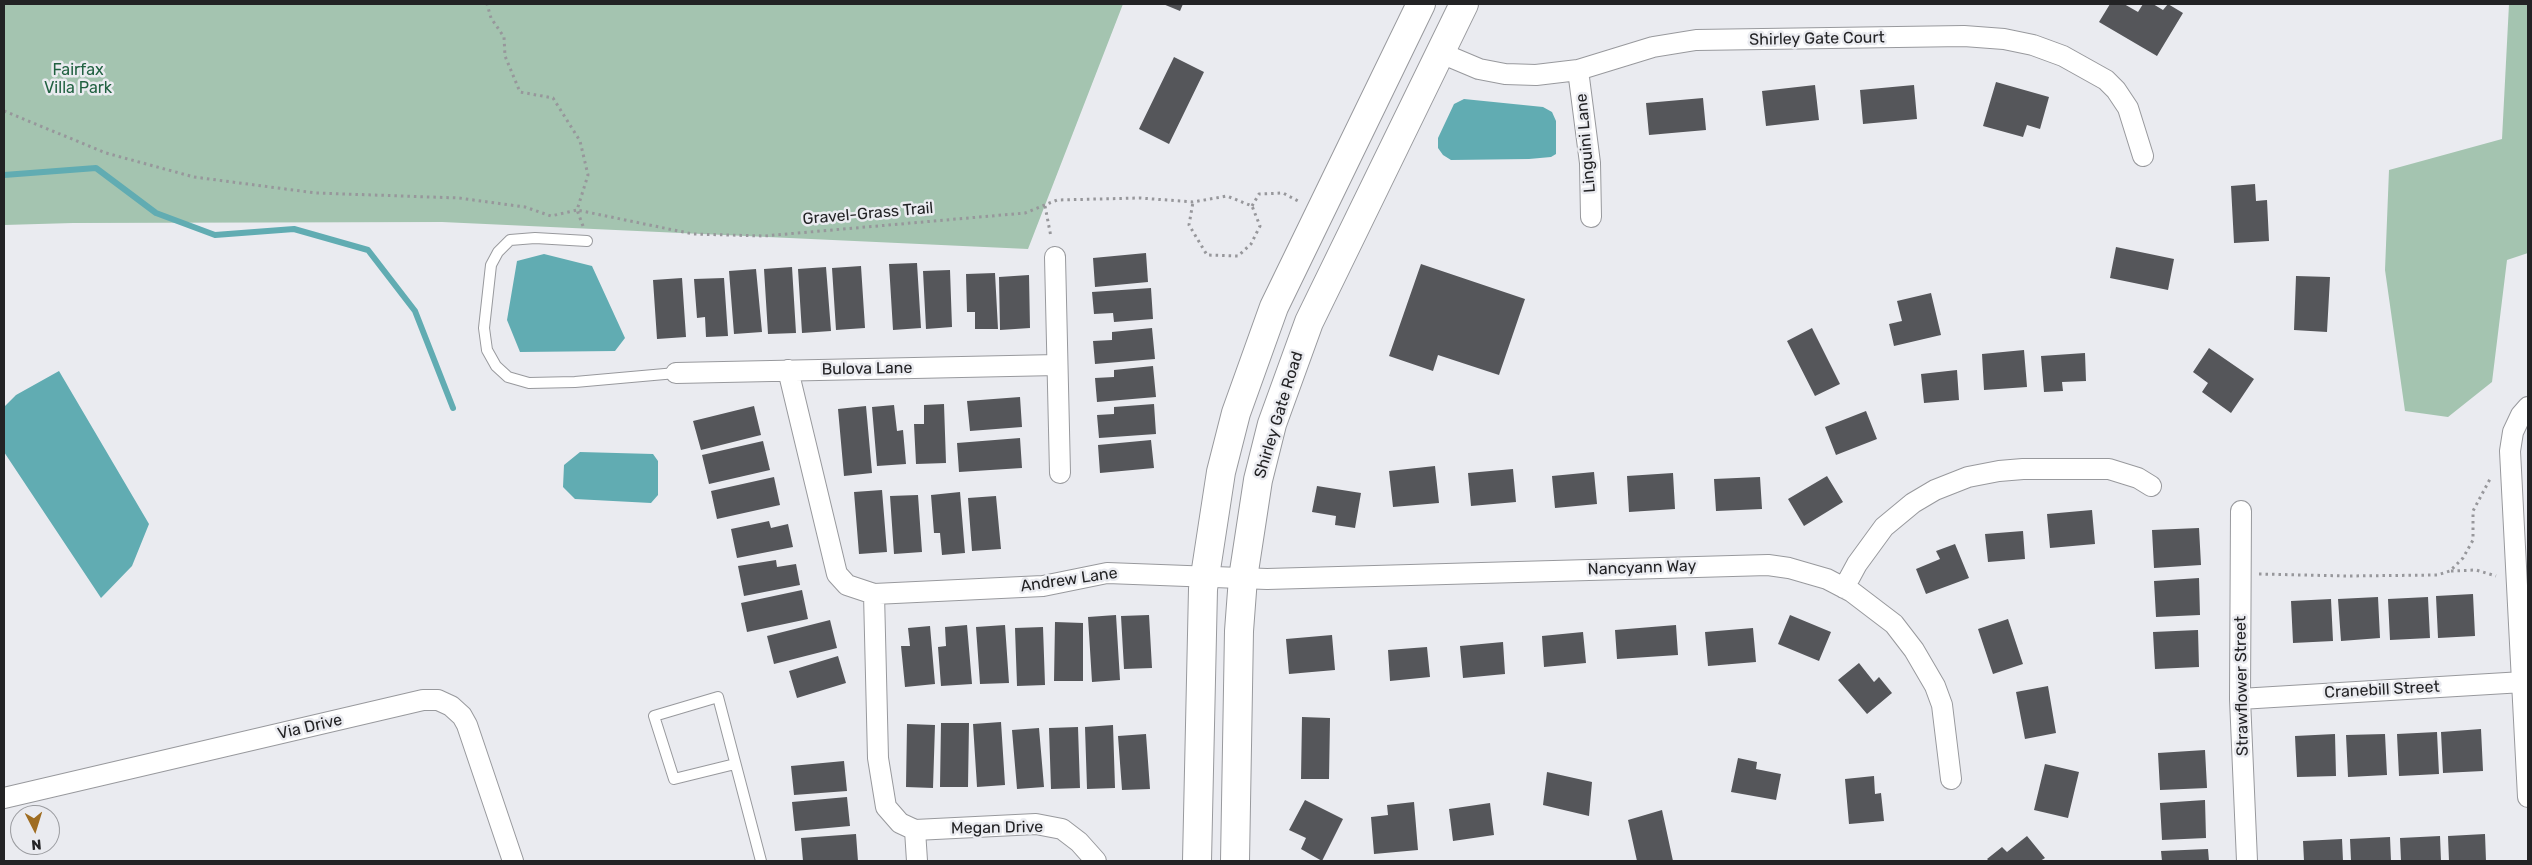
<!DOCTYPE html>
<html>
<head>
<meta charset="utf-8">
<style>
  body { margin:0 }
  #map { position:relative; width:2532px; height:865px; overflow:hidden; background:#eaebf0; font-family:Rubik,sans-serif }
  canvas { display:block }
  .frame { position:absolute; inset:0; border:5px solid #232325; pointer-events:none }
  .north { position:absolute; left:10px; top:805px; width:50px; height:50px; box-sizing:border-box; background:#eaebf0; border:1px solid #9a9b9f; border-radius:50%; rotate:175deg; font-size:14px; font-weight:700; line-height:20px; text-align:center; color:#232325 }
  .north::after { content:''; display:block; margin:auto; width:18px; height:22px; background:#9f6d22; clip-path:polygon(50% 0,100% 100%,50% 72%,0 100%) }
</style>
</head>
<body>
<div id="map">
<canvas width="2532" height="865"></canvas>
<div class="frame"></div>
<div class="north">N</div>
</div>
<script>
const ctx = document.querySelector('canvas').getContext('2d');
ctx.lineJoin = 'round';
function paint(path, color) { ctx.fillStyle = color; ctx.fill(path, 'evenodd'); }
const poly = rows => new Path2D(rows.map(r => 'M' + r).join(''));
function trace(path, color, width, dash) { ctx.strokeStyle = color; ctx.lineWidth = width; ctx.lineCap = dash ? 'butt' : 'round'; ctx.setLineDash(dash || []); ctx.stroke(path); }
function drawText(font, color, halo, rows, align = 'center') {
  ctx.font = font + ' Rubik,sans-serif'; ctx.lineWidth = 5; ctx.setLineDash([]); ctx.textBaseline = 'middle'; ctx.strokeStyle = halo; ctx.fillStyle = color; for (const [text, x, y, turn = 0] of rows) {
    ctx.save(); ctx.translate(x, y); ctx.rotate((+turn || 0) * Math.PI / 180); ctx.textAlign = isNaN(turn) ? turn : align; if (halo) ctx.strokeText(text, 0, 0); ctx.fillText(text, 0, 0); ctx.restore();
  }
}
paint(poly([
  [4,4,1123,4,1028,249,442,222,73,223,4,225],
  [2509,4,2528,4,2528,253,2507,260,2492,382,2448,417,2405,411,2385,270,2389,170,2502,139]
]), '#a4c4b0');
paint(poly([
  [1464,99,1543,107,1552,112,1556,121,1556,154,1551,157,1529,159,1451,160,1443,155,1438,148,1438,138,1454,104],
  [544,254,592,266,625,338,615,351,520,352,507,320,517,261],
  [59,371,149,524,132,566,101,598,4,452,4,407,16,395],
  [580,452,653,454,658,461,658,495,651,503,575,499,563,487,564,465]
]), '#61acb2');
trace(poly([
  [4,175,96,168,156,213,215,235,294,229,368,250,415,311,453,408]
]), '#61acb2', 6);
paint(poly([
  [1163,4,1183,4,1180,11],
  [2110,4,2124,4,2138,12,2143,4,2153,4,2163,10,2168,4,2183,13,2157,56,2099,22],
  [1174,57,1204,72,1169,144,1139,129],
  [1996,82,2049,97,2040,129,2027,125,2023,137,1983,126],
  [1815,85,1819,120,1766,126,1762,91],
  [1914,85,1917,119,1863,124,1860,90],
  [1703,98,1706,130,1649,135,1646,103],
  [2255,184,2256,201,2267,200,2269,241,2234,243,2231,186],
  [2116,247,2174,259,2168,290,2110,278],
  [1146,253,1148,282,1095,287,1093,258],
  [917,263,921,328,893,330,889,264],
  [1421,264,1525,299,1499,375,1438,355,1433,371,1389,356],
  [861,266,865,328,836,330,832,268],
  [792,267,796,333,768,334,764,269],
  [826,267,831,331,802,333,798,269],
  [756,269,762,332,734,334,729,271],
  [950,270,952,327,926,329,923,271],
  [995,273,998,329,975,329,975,312,967,312,966,274],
  [1029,275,1030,328,1000,330,999,277],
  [2296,276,2330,277,2327,332,2294,330],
  [682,278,686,337,657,339,653,280],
  [724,278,728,336,706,337,705,317,697,318,694,279],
  [1151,288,1153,319,1114,322,1113,313,1094,314,1092,292],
  [1931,293,1941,335,1894,346,1889,324,1902,321,1897,301],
  [1152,328,1155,359,1095,364,1093,341,1112,340,1112,332],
  [1812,328,1840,384,1815,396,1787,341],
  [2209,348,2254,379,2231,413,2202,392,2208,383,2193,372],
  [2024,350,2027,387,1984,390,1982,354],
  [2085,353,2086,381,2062,382,2063,391,2044,392,2041,356],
  [1153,366,1156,397,1097,402,1095,378,1114,377,1114,370],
  [1957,370,1959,400,1924,403,1921,374],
  [1020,397,1022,427,970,431,967,401],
  [944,404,946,463,916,464,914,424,924,424,924,405],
  [1154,404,1156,434,1099,438,1097,415,1114,414,1114,407],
  [894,405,897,431,903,430,906,464,877,466,872,407],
  [754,406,761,435,701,450,693,421],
  [866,406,872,473,844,476,838,409],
  [1866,411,1877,439,1836,455,1825,427],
  [1020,438,1022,468,959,472,957,443],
  [1151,440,1154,468,1100,473,1098,445],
  [763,441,770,470,709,484,702,455],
  [1435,466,1439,503,1393,507,1389,471],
  [1513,469,1516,502,1471,506,1468,473],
  [1594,472,1597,504,1555,508,1552,476],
  [1673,473,1675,509,1629,512,1627,476],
  [1827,476,1843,502,1804,526,1788,499],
  [774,477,780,505,717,519,711,491],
  [1760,477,1762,509,1716,511,1714,479],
  [1317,486,1361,493,1355,528,1335,525,1336,516,1312,512],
  [882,490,887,552,859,554,854,492],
  [960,492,965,553,942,555,940,533,934,533,931,495],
  [918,495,922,552,894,554,890,496],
  [996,496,1001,549,972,551,968,498],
  [2092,510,2095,544,2050,548,2047,514],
  [769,521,771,528,788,524,793,547,737,558,731,529],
  [2199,528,2201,565,2154,568,2152,530],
  [2023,531,2025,559,1988,562,1985,534],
  [1955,544,1969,578,1926,594,1916,569,1940,559,1936,551],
  [776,560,777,567,796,564,800,585,744,596,738,566],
  [2199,578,2200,615,2156,617,2154,581],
  [802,590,808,619,747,632,741,603],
  [2473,594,2475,636,2438,638,2436,596],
  [2378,597,2380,638,2341,641,2338,599],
  [2428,597,2430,638,2390,640,2388,599],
  [2331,599,2333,641,2293,643,2291,601],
  [1116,615,1120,680,1092,682,1088,617],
  [1149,615,1152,668,1124,669,1121,616],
  [1790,615,1831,632,1819,661,1778,644],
  [2008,619,2023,664,1993,674,1978,629],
  [830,620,837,648,774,664,767,636],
  [1055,622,1083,623,1083,681,1054,681],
  [967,625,972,684,941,686,938,647,946,646,945,627],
  [1005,625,1009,683,980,684,976,627],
  [1676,625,1678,655,1617,659,1615,630],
  [930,626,935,684,905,687,901,646,910,646,908,628],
  [1043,627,1045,685,1017,686,1015,628],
  [1753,628,1756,662,1708,666,1705,632],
  [2198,630,2199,667,2155,669,2153,632],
  [1583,632,1586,663,1544,667,1542,636],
  [1332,635,1335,670,1289,674,1286,639],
  [1503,642,1505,674,1463,678,1460,646],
  [1427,647,1430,677,1390,681,1388,650],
  [838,656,846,683,797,698,789,671],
  [1859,663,1874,682,1879,677,1892,693,1867,714,1838,680],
  [2048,686,2056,733,2025,739,2016,692],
  [1302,717,1330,718,1329,779,1301,779],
  [1001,722,1005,785,977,787,973,724],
  [941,723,969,723,968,787,940,787],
  [907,724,935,725,933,788,906,787],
  [1113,725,1115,788,1087,789,1085,727],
  [1078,727,1080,788,1051,789,1049,728],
  [1039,728,1044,787,1017,789,1012,730],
  [2481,729,2483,771,2443,773,2441,732],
  [2437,732,2439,774,2399,776,2397,734],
  [1146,734,1150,789,1122,790,1118,736],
  [2335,734,2336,776,2297,777,2295,736],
  [2385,734,2387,775,2348,777,2346,735],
  [2205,750,2207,788,2160,790,2158,753],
  [1738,758,1757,762,1756,769,1781,774,1776,800,1731,792],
  [844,761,847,791,794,795,791,766],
  [2045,764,2079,772,2068,818,2034,810],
  [1547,772,1592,782,1589,816,1543,805],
  [1874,776,1875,794,1881,793,1884,821,1849,824,1845,779],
  [847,797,850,826,795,831,792,802],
  [1305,800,1343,819,1322,861,1301,849,1306,838,1289,830],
  [2205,800,2206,838,2162,840,2160,803],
  [1414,802,1418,850,1374,854,1371,817,1388,815,1387,805],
  [1490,803,1494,835,1453,841,1449,809],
  [1662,810,1673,861,1637,861,1628,820],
  [856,834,858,861,803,861,801,838],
  [2485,834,2486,861,2449,861,2448,836],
  [2027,836,2045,858,2040,861,1989,861,1987,859,2002,847,2007,852],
  [2440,836,2441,861,2401,861,2400,838],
  [2390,837,2391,861,2351,861,2350,839],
  [2342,839,2343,861,2304,861,2303,841],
  [2208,849,2209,861,2162,861,2161,851]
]), '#55565a');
const service = poly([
  [587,241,535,238,510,240,498,252,491,265,484,328,487,350,496,366,508,377,529,383,575,382,676,373],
  [735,764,674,779,654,716,718,697,761,861]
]);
const minor = poly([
  [1441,53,1479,69,1505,74,1536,75,1578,70,1653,47,1696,40,1964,36,2004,39,2033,45,2063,56,2106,80,2116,90,2128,108,2143,156],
  [1578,70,1590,163,1591,217],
  [1055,257,1060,473],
  [788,370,837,574,847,585,874,594,1043,586,1107,573,1267,579,1768,565,1789,568,1827,579,1852,592,1894,624,1914,650,1935,686,1942,705,1951,779],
  [676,373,1057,365],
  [2528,407,2521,415,2513,432,2510,451,2528,797],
  [2241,511,2240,699,2247,861],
  [1844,588,1857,564,1884,527,1913,503,1935,490,1968,477,1999,471,2023,469,2109,469,2138,478,2151,486],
  [874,594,878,758,886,807,900,823,915,830,1036,824,1062,829,1079,842,1096,861],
  [2240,699,2523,682],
  [4,798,423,700,438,700,451,706,462,716,467,725,513,861],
  [915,830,917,861]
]);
const secondary = poly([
  [1197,861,1203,589,1221,472,1236,413,1274,307,1421,4],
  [1235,861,1239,631,1243,578,1258,480,1272,424,1309,322,1464,4]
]);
trace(service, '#98999d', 12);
trace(minor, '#98999d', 22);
trace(secondary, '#98999d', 30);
trace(poly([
  [4,111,106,153,194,177,316,193,459,198,525,207,551,216,577,210,588,175,580,141,553,98,520,92,505,56,504,37,491,18,487,4],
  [1045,206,1051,237],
  [1252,206,1259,194,1283,193,1300,202],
  [583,226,577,210,693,234,764,236,1025,213,1057,200,1140,198,1193,202,1227,196,1252,206,1260,226,1251,244,1238,256,1207,255,1189,225,1193,202],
  [2451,571,2476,570,2496,576],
  [2259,574,2347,576,2437,575,2450,571,2463,558,2473,540,2473,511,2490,479]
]), '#97979b', 3, [2.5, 4]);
trace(service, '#fff', 10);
trace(minor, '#fff', 20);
trace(secondary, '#fff', 28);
drawText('16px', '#232325', '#eaebf0', [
  ["Shirley Gate Court",1817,39,-1],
  ["Linguini Lane",1586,143,-95],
  ["Gravel-Grass Trail",868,214,-5],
  ["Bulova Lane",867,369,-1],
  ["Shirley Gate Road",1279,415,-73],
  ["Nancyann Way",1642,568,-2],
  ["Andrew Lane",1069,580,-8],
  ["Strawflower Street",2242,686,-91],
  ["Cranebill Street",2382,690,-3],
  ["Via Drive",310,727,-13],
  ["Megan Drive",997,828,-1]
]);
drawText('16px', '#216141', '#eaebf0', [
  ["Fairfax",78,70],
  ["Villa Park",78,88]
]);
</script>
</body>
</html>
